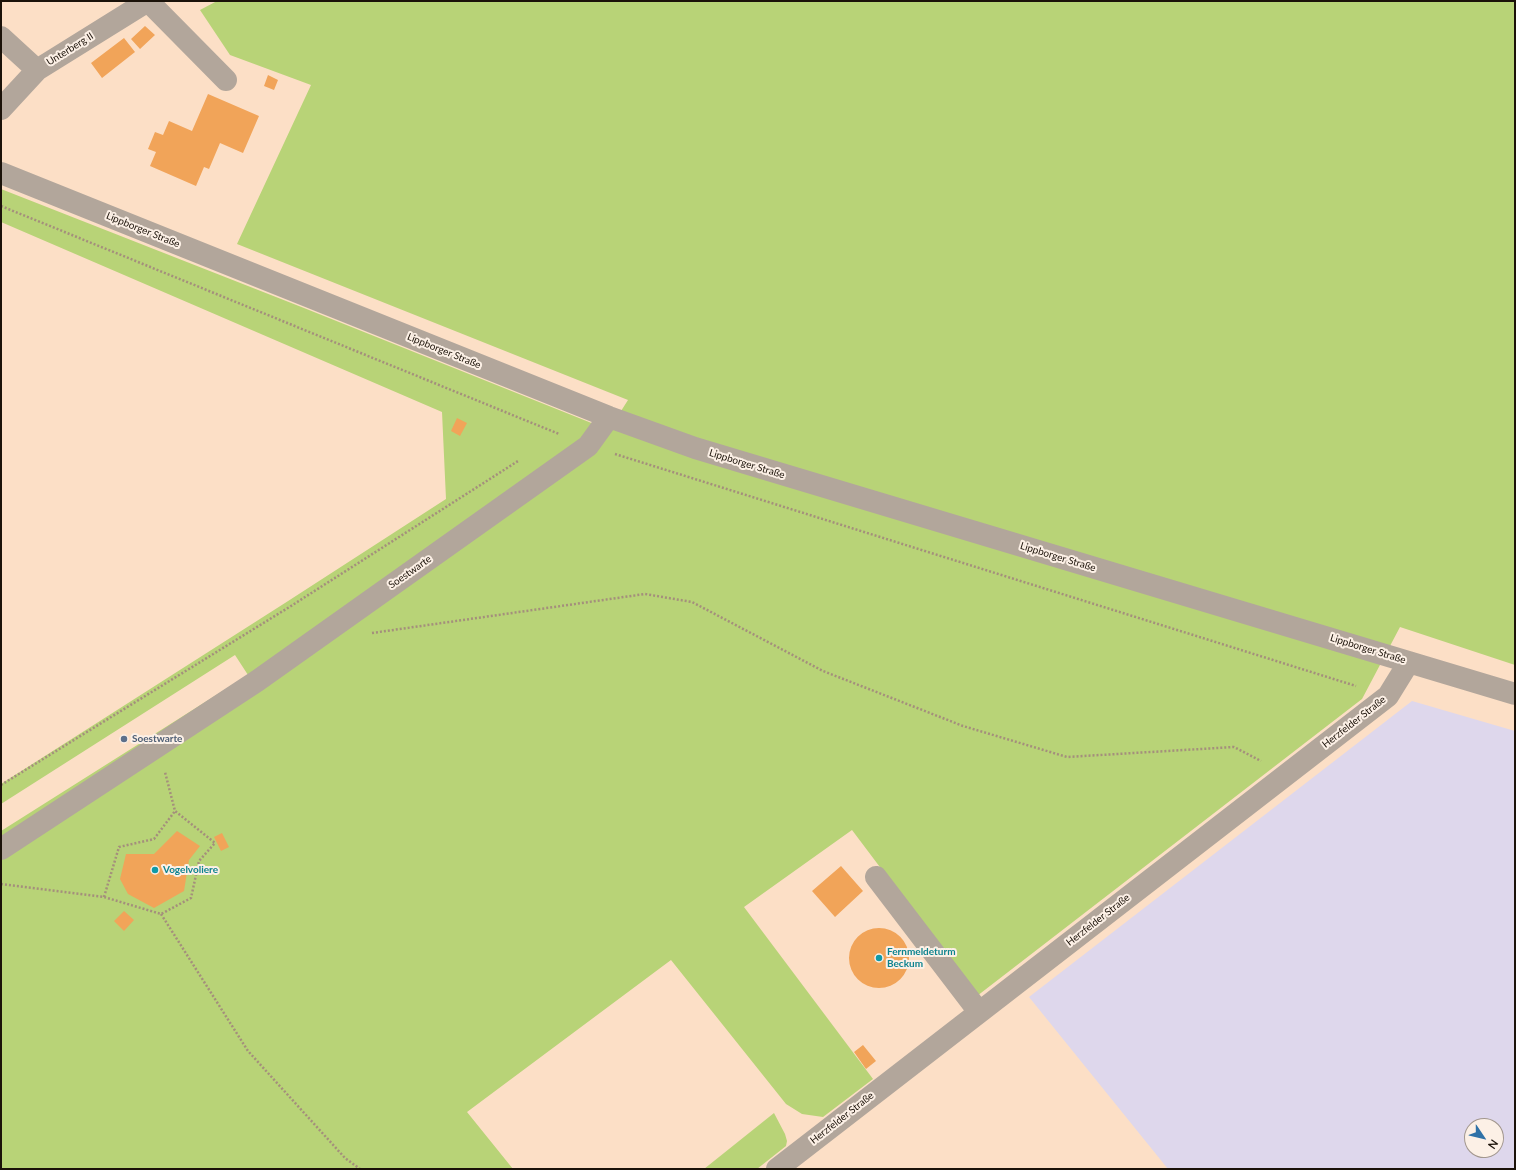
<!DOCTYPE html>
<html>
<head>
<meta charset="utf-8">
<style>
  body { margin:0 }
  #map { position:relative; width:1516px; height:1170px; overflow:hidden; background:#fcdfc6; font-family:Lato,sans-serif }
  canvas { display:block }
  .frame { position:absolute; inset:0; border:2px solid #1b1209; pointer-events:none }
  .north { position:absolute; left:1464px; top:1118px; width:40px; height:40px; box-sizing:border-box; background:#fcf0e6; border:1px solid #a2978e; border-radius:50%; rotate:125deg; font-size:11px; font-weight:700; line-height:16px; text-align:center; color:#1b1209 }
  .north::after { content:''; display:block; margin:auto; width:14px; height:18px; background:#2f71a7; clip-path:polygon(50% 0,100% 100%,50% 72%,0 100%) }
</style>
</head>
<body>
<div id="map">
<canvas width="1516" height="1170"></canvas>
<div class="frame"></div>
<div class="north">N</div>
</div>
<script>
const ctx = document.querySelector('canvas').getContext('2d');
ctx.lineJoin = 'round';
function paint(path, color) { ctx.fillStyle = color; ctx.fill(path, 'evenodd'); }
const poly = rows => new Path2D(rows.map(r => 'M' + r).join(''));
function trace(path, color, width, dash) { ctx.strokeStyle = color; ctx.lineWidth = width; ctx.lineCap = dash ? 'butt' : 'round'; ctx.setLineDash(dash || []); ctx.stroke(path); }
function drawText(font, color, halo, rows, align = 'center') {
  ctx.font = font + ' Lato,sans-serif'; ctx.lineWidth = 4; ctx.setLineDash([]); ctx.textBaseline = 'middle'; ctx.strokeStyle = halo; ctx.fillStyle = color; for (const [text, x, y, turn = 0] of rows) {
    ctx.save(); ctx.translate(x, y); ctx.rotate((+turn || 0) * Math.PI / 180); ctx.textAlign = isNaN(turn) ? turn : align; if (halo) ctx.strokeText(text, 0, 0); ctx.fillText(text, 0, 0); ctx.restore();
  }
}
paint(poly([
  [1412,701,1515,731,1515,1169,1168,1169,1029,997],
  [1472,1126,1496,1126,1496,1150,1472,1150]
]), '#ded7ec');
paint(poly([
  [217,1,1515,1,1515,665,1400,627,1362,699,977,996,852,830,744,907,873,1079,823,1117,802,1114,786,1104,671,960,467,1112,513,1169,1,1169,1,831,248,675,235,655,1,804,1,784,285,603,446,499,442,412,1,222,1,189,304,308,609,430,628,400,237,244,311,85,230,55,200,10],
  [774,1113,785,1134,787,1141,786,1146,757,1169,704,1169]
]), '#b8d377');
paint(poly([
  [145,26,155,35,140,49,131,39],
  [124,38,135,52,102,78,91,63],
  [268,75,278,80,274,90,264,86],
  [208,94,259,116,243,153,220,143,209,169,204,167,196,186,150,166,156,152,148,149,155,132,163,135,169,121,192,131],
  [457,418,467,423,460,436,451,431],
  [177,831,200,846,189,860,184,891,154,908,128,894,120,879,126,854,154,854],
  [222,833,229,847,221,851,214,837],
  [841,866,863,891,835,917,812,891],
  [124,911,134,920,124,931,114,921],
  '849 958a30 30 0 1 1 60 0a30 30 0 1 1-60 0Z',
  [863,1045,876,1061,866,1069,854,1052]
]), '#f1a459');
trace(poly([
  [1,206,559,434],
  [615,454,1356,686],
  [372,633,645,594,692,602,823,671,963,726,1067,757,1234,747,1261,761],
  [1,785,291,606,518,461],
  [1,884,104,897,161,914,191,898,199,861,215,843,175,811,165,772],
  [104,897,119,847,154,839,175,811],
  [161,914,248,1051,345,1158,360,1169]
]), '#a48f7c', 2.5, [2, 2]);
trace(poly([
  [148,1,226,80],
  [1,37,37,70],
  [1,109,37,70,148,1],
  [1,173,609,417,695,448,1515,694],
  [1,849,257,681,588,446,609,417],
  [876,877,979,1012],
  [777,1169,1388,696,1409,662]
]), '#b2a69b', 22);
for (const [x, y, r, color] of [
  [124,739,4,"#5c6f8a"],
  [155,870,4,"#0f9aa8"],
  [879,958,4,"#0f9aa8"]
]) { const dot = new Path2D(); dot.arc(x, y, r, 0, 2 * Math.PI); ctx.fillStyle = color; ctx.fill(dot); trace(dot, '#fcf0e6', 1.5); }
drawText('10px', '#1b1209', '#fcf0e6', [
  ["Unterberg II",70,49,-32],
  ["Lippborger Straße",143,230,22],
  ["Lippborger Straße",444,351,22],
  ["Lippborger Straße",747,464,17],
  ["Lippborger Straße",1058,557,17],
  ["Soestwarte",410,572,-35],
  ["Lippborger Straße",1368,649,17],
  ["Herzfelder Straße",1354,722,-38],
  ["Herzfelder Straße",1098,920,-38],
  ["Herzfelder Straße",842,1118,-38]
]);
drawText('bold 10px', '#4e5e75', '#fcf0e6', [
  ["Soestwarte",132,739]
], 'left');
drawText('bold 10px', '#0d838f', '#fcf0e6', [
  ["Vogelvoliere",163,870],
  ["Fernmeldeturm",887,952],
  ["Beckum",887,964]
], 'left');
</script>
</body>
</html>
